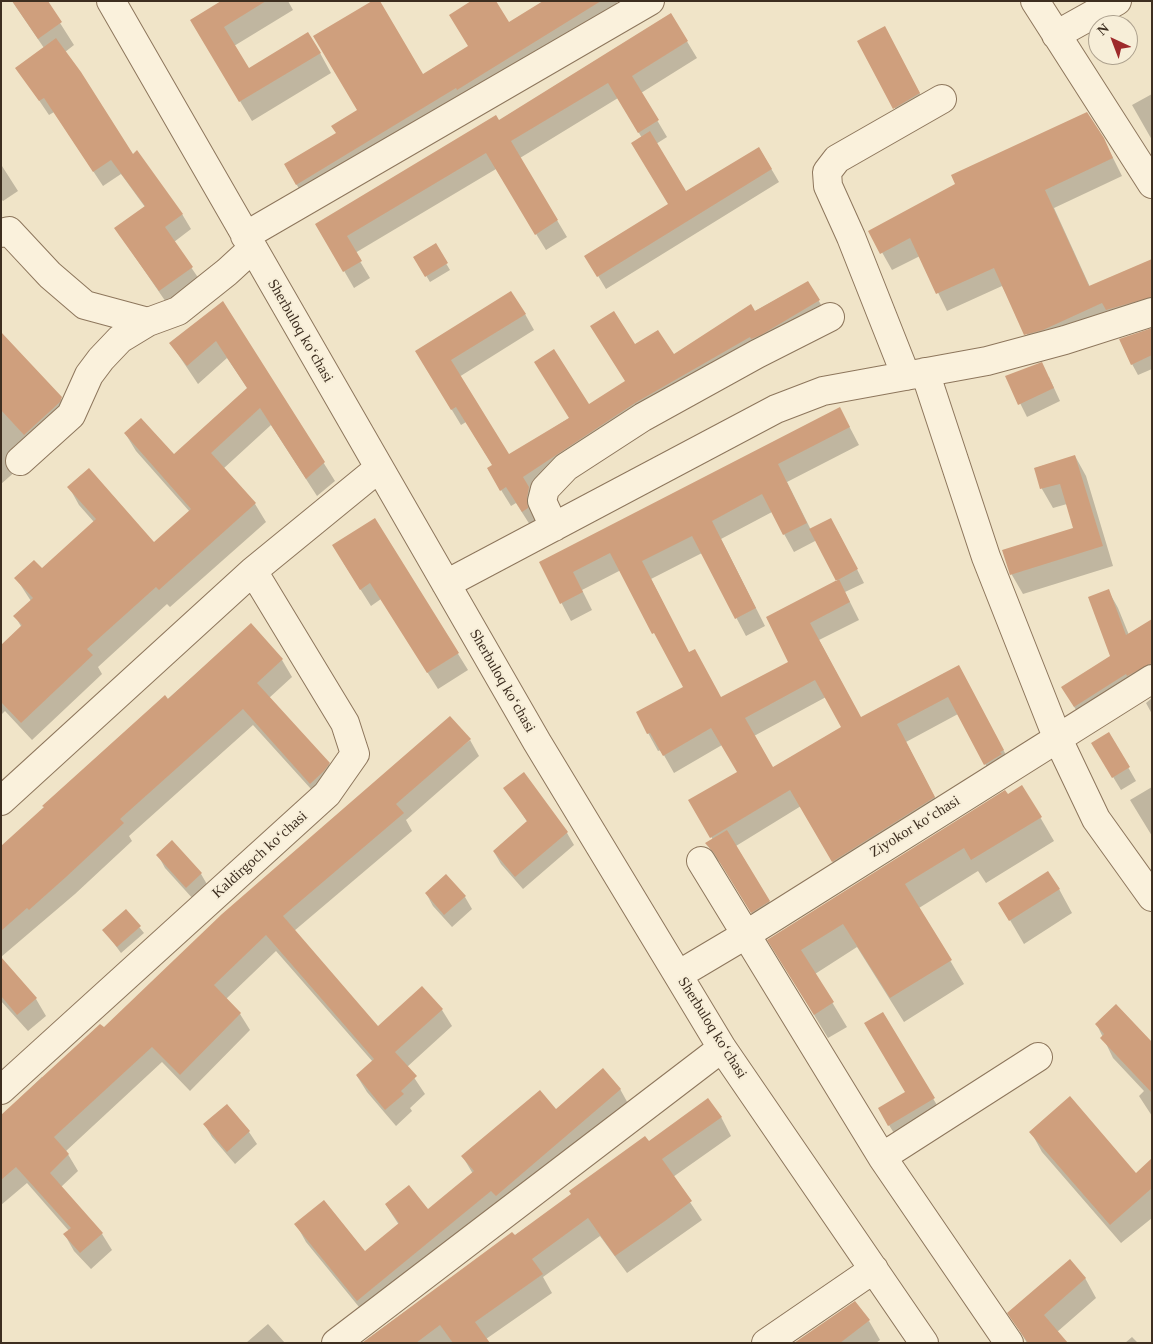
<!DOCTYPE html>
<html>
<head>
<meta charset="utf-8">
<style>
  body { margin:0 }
  #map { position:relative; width:1153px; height:1344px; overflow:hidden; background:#f0e4c8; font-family:"Times New Roman",serif }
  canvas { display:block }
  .frame { position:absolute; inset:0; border:2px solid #3d2e20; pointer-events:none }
  .north { position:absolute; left:1088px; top:15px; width:50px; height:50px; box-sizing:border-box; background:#f7eed8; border:1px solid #ada18e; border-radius:50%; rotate:317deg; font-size:14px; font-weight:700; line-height:20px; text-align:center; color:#3d2e20 }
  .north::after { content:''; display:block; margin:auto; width:18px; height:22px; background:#9e2a2b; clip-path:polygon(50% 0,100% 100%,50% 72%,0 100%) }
</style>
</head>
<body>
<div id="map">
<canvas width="1153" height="1344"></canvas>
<div class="frame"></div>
<div class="north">N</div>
</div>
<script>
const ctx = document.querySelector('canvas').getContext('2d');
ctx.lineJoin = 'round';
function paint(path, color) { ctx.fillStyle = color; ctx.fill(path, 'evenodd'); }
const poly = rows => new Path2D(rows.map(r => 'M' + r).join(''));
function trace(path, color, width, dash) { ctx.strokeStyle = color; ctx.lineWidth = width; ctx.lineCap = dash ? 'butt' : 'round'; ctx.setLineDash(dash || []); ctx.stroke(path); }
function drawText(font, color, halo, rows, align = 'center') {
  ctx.font = font + ' "Times New Roman",serif'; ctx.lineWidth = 4; ctx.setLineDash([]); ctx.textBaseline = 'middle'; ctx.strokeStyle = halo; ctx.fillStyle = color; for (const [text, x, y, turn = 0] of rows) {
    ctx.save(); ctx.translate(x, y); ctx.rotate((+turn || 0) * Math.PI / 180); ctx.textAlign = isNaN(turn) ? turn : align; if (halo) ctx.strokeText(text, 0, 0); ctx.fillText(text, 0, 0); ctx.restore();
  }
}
paint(poly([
  [12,1,46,1,74,45,65,52,133,155,182,214,191,229,174,242,201,282,168,305,116,229,145,207,121,174,103,186,54,112,49,115,17,68,44,48],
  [223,1,288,1,293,10,234,46,249,70,320,53,331,73,252,121,203,40],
  [545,1,616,1,623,12,307,202,285,165,337,134,423,76],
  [671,15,697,58,641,93,667,137,656,144,686,193,759,148,779,182,606,289,586,256,670,204,642,138,618,98,520,158,567,237,546,250,496,169,355,253,370,278,354,288,317,224,498,122],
  [859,41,892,41,927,107,902,121],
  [1152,94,1152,140,1132,105],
  [1103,138,1122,176,1054,208,1090,287,1152,260,1152,316,1036,352,1002,286,947,311,920,256,892,270,870,231],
  [2,166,18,191,3,201,1,199],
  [435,245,450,270,430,282,415,257],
  [808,282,828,317,532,494,537,525,532,528,516,503,511,506,488,469,493,466,466,422,461,425,426,367,525,314,534,330,459,377,509,456,626,382,635,346,673,356],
  [223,303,335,481,317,496,271,425,223,469,255,504,266,522,170,607,167,604,98,667,102,674,32,740,5,711,1,715,1,647,22,628,15,616,31,601,16,578,42,570,94,522,79,505,69,487,154,543,190,512,136,451,125,433,174,456,248,389,227,358,198,384,171,344],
  [1152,329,1152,369,1138,375,1132,364],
  [1,333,61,398,74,420,1,484],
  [1007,377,1049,377,1060,401,1027,417],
  [849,426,859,445,787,482,811,530,838,532,864,583,845,592,859,620,819,640,861,719,968,684,1013,768,995,782,958,714,906,742,944,815,843,879,801,806,736,846,777,914,759,925,723,866,714,856,707,844,713,840,690,800,738,772,722,745,674,773,661,750,658,751,637,713,685,688,621,570,582,590,592,610,571,621,540,562],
  [772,512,794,552,817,540,838,582,767,618,790,662,721,698,689,654,651,579,702,553,746,636,765,626,721,539],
  [826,697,843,728,773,769,754,736],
  [1075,456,1086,476,1113,566,1023,594,1012,575,1004,551,1075,529,1067,504,1053,508,1042,489,1035,468],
  [375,520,468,670,438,689,381,599,371,606,343,562],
  [1108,590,1118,608,1129,635,1152,620,1152,686,1085,724,1073,705,1112,656],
  [251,625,282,660,292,677,269,698,329,764,339,781,321,800,253,725,129,836,132,841,75,894,1,957,1,847],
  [1152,698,1152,714,1146,703],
  [1109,734,1136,781,1121,790,1093,744],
  [470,740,479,756,406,820,412,831,294,931,378,1027,422,987,442,1010,452,1026,407,1067,425,1094,410,1108,412,1111,396,1126,367,1092,357,1076,373,1062,276,951,226,999,240,1014,250,1030,190,1091,162,1062,66,1151,78,1171,61,1187,102,1234,112,1250,91,1269,74,1251,65,1235,69,1231,27,1183,1,1205,1,1116,42,1077,44,1079],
  [1152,787,1152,836,1130,800],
  [505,788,567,833,574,845,523,889,501,864,494,852,528,823],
  [1007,795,1040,817,1054,841,986,883,978,871,919,908,964,984,904,1022,857,947,815,974,847,1027,828,1038,769,940],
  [158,855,201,874,208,886,194,900,165,868],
  [1059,889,1072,913,1024,944,1000,903],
  [426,893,465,897,472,909,452,927,433,906],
  [126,911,144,933,121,953,104,930],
  [1,959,36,999,46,1016,28,1031,1,1001],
  [883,1013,941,1112,897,1138,879,1109,907,1092],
  [1097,1025,1152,1043,1152,1116,1139,1096,1144,1091,1113,1058],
  [620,1089,630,1107,368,1318,306,1242,296,1224,365,1252,399,1225,386,1205,428,1211,473,1174,463,1157,556,1110],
  [227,1106,249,1132,257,1144,235,1164,212,1137,205,1125],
  [721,1117,731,1136,673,1177,702,1220,627,1273,600,1236,543,1277,552,1293,486,1339,489,1343,362,1343,512,1234,514,1236,648,1142],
  [1031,1132,1136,1175,1152,1160,1152,1218,1121,1243,1042,1152],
  [1085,1278,1096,1298,1057,1332,1066,1343,1027,1343,1009,1313],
  [869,1321,880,1340,876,1343,797,1343],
  [268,1324,285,1343,246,1343],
  [1132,1337,1138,1343,1125,1343]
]), '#0003');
paint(poly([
  [12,1,48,1,62,22,38,39],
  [221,1,266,1,224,27,249,68,308,32,321,53,239,102,190,20],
  [372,1,380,1,423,74,468,46,449,15,471,1,496,1,509,22,543,1,601,1,457,90,456,88,296,185,284,164,336,133,331,126,357,110,313,36],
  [671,13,688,41,632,76,659,120,638,133,608,83,511,141,558,220,535,235,486,153,347,236,362,261,343,272,315,224,496,115,499,120],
  [885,26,920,93,893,109,857,41],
  [56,38,81,72,133,154,137,150,183,214,165,227,193,267,159,291,114,228,145,206,111,160,93,172,44,98,39,101,15,68],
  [1087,112,1104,138,1113,158,1045,190,1089,286,1152,259,1152,297,1106,310,1102,303,1043,330,1024,335,994,268,936,294,910,238,880,254,868,231,955,184,951,175],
  [650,131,686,191,759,147,772,169,597,277,584,256,668,204,631,143],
  [436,243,448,263,425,277,413,257],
  [808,281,820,300,761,335,751,339,750,337,635,403,523,477,529,487,527,498,528,508,522,512,506,487,500,491,487,468,492,465,456,407,451,410,415,351,511,291,526,314,451,360,509,454,569,418,534,362,554,349,589,404,625,381,590,326,614,311,635,344,658,330,674,354,751,304,755,311],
  [223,301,325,462,306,479,260,408,211,453,256,503,159,590,156,587,87,649,93,655,21,723,1,702,1,645,22,625,13,616,33,598,14,578,34,560,42,568,96,519,67,487,89,468,154,542,191,509,124,433,141,418,174,454,247,388,216,341,187,366,169,343],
  [1152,328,1152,355,1131,365,1119,339],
  [1,332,62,397,60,402,24,435,1,410],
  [1042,362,1054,388,1018,405,1005,376],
  [840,407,850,427,778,464,807,523,783,535,762,494,712,521,756,608,735,619,692,536,642,561,689,652,695,649,721,697,788,662,766,617,839,579,850,602,810,623,861,717,959,665,1004,750,1000,752,1002,754,984,765,948,697,897,724,935,797,832,862,790,790,710,838,688,800,737,772,711,728,663,756,650,733,647,734,636,712,683,687,654,633,652,634,610,553,573,572,583,592,560,604,539,562],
  [815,680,841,727,773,767,745,718],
  [1075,455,1103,546,1010,575,1002,550,1073,528,1060,484,1040,489,1034,468],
  [375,518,459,653,427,673,370,583,360,590,332,545],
  [831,518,858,569,836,581,809,529],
  [1109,589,1126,635,1152,619,1152,663,1127,676,1126,674,1074,707,1061,687,1110,656,1088,597],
  [251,623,283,659,257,683,330,763,324,771,310,784,243,709,120,819,124,823,66,877,29,910,27,908,1,931,1,846,44,807,42,806,165,695,168,699],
  [450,716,471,739,396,804,404,813,283,916,378,1026,422,986,443,1009,395,1052,417,1076,401,1091,404,1094,385,1110,356,1075,374,1059,266,935,214,985,241,1013,180,1075,152,1047,54,1137,69,1154,50,1173,103,1233,80,1253,63,1234,71,1228,16,1167,1,1180,1,1115,100,1024,104,1027,222,914],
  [1109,732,1130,767,1112,778,1091,743],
  [524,772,568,832,515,877,493,851,527,821,503,788],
  [1022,785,1042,817,971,860,964,848,905,884,952,960,890,998,843,924,801,950,834,1002,814,1015,767,940,1005,790,1008,794],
  [727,830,770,901,751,913,714,853,705,843],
  [172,840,202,873,186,888,156,855],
  [1048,871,1060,889,1009,921,998,903],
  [446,874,466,896,444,915,425,893],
  [126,909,141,926,117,947,102,930],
  [1,957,37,998,17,1015,1,996],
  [1116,1004,1152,1042,1152,1093,1100,1038,1104,1034,1095,1024],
  [883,1012,935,1098,888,1126,878,1108,905,1092,864,1023],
  [603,1068,621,1089,496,1196,491,1191,357,1301,294,1224,324,1200,365,1251,399,1223,385,1204,409,1185,428,1209,474,1171,461,1156,540,1090,556,1109],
  [1070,1096,1136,1173,1152,1158,1152,1188,1110,1225,1029,1132],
  [708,1098,722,1117,662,1159,692,1201,665,1221,615,1256,588,1218,532,1259,543,1274,475,1322,490,1343,453,1343,440,1325,416,1343,362,1343,512,1232,515,1235,571,1194,569,1191,645,1136,649,1141],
  [227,1104,250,1131,227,1152,203,1124],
  [1070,1259,1086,1278,1044,1315,1068,1343,1028,1343,1007,1313],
  [855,1301,870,1320,840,1343,794,1343]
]), '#cf9f7d');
const minor = poly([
  [111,1,537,742,678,975,722,1048,924,1343],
  [1035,1,1152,184],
  [1056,35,1117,1],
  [1,233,9,231,50,275,85,305,148,322,178,311,227,272,252,249],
  [245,236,650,1],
  [925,372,986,557,1057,737,1096,819,1152,897],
  [906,376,851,237,828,186,827,172,837,159,942,99],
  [20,461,71,415,89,375,101,359,120,339,148,322],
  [554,527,542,501,545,489,566,467,643,417,757,354,830,317],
  [446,584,776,409,823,391,987,361,1065,340,1152,312],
  [1,801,253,571,379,468],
  [701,861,882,1157,1009,1343],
  [678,975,747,934,1152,679],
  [1,1090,327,794,355,754,345,723,253,571],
  [882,1157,1038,1057],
  [336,1343,722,1048],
  [766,1343,874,1269]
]);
trace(minor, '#8d765c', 30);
trace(minor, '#faf1dc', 28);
drawText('15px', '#3d2e20', '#f7eed8', [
  ["Sherbuloq koʻchasi",300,331,60],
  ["Sherbuloq koʻchasi",502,681,60],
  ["Ziyokor koʻchasi",915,827,-32],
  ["Kaldirgoch koʻchasi",260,855,-42],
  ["Sherbuloq koʻchasi",712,1028,58]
]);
</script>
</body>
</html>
